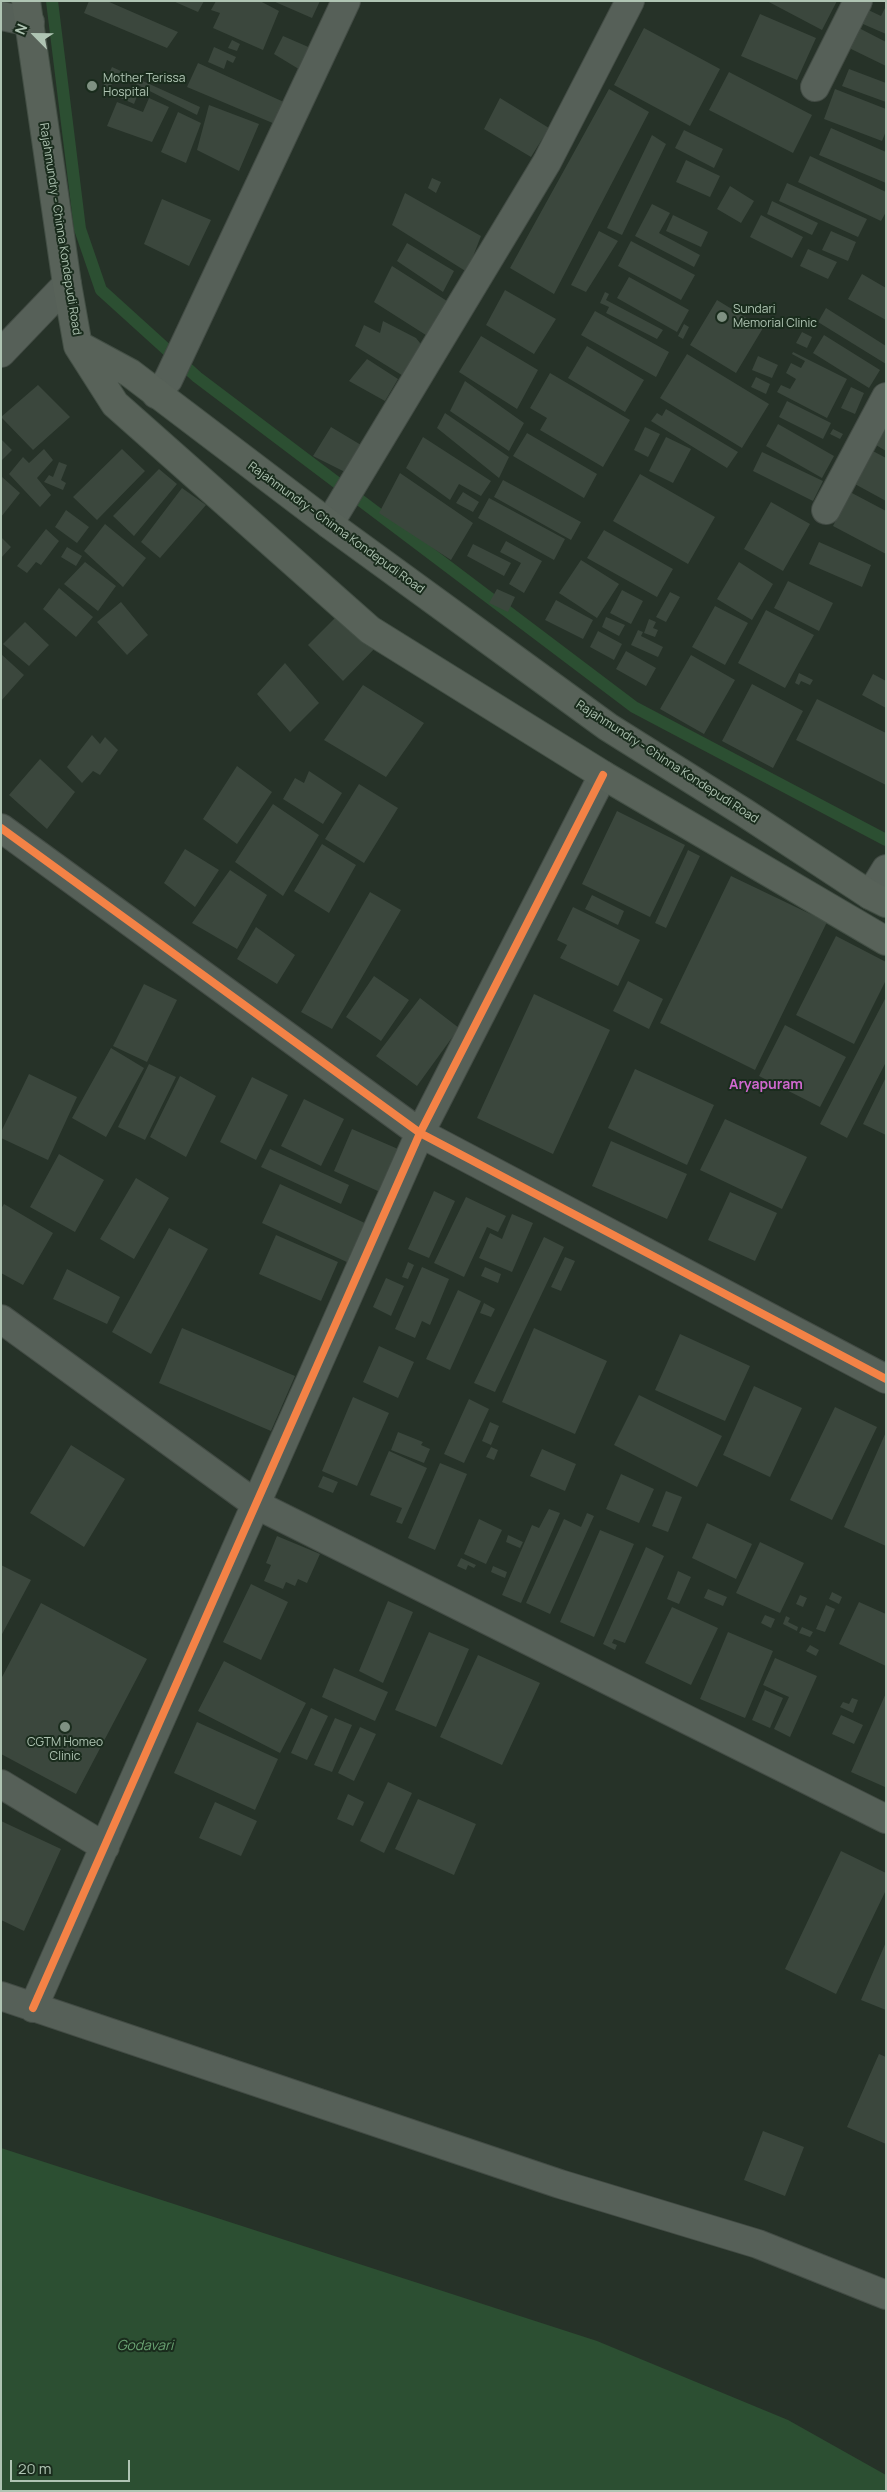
<!DOCTYPE html>
<html>
<head>
<meta charset="utf-8">
<style>
  body { margin:0 }
  #map { position:relative; width:887px; height:2492px; overflow:hidden; background:#263228; font-family:Manrope,sans-serif }
  canvas { display:block }
  .frame { position:absolute; inset:0; border:2px solid #afc4b3; pointer-events:none }
  .north { position:absolute; left:10px; top:10px; width:50px; height:50px; -webkit-text-stroke:4px #1a2c1d; paint-order:stroke; rotate:293deg; font-size:14px; font-weight:700; line-height:20px; text-align:center; color:#afc4b3 }
  .north::after { content:''; display:block; margin:auto; width:18px; height:22px; background:#afc4b3; clip-path:polygon(50% 0,100% 100%,50% 72%,0 100%) }
  .scale { position:absolute; left:10px; top:2460px; width:120px; height:22px; box-sizing:border-box; border:2px solid #afc4b3; border-top:0; padding-left:6px; font-size:15px; line-height:18px; white-space:nowrap; color:#afc4b3; -webkit-text-stroke:4px #1a2c1d; paint-order:stroke }
</style>
</head>
<body>
<div id="map">
<canvas width="887" height="2492"></canvas>
<div class="frame"></div>
<div class="north">N</div>
<div class="scale">20 m</div>
</div>
<script>
const ctx = document.querySelector('canvas').getContext('2d');
ctx.lineJoin = 'round';
function paint(path, color) { ctx.fillStyle = color; ctx.fill(path, 'evenodd'); }
const poly = rows => new Path2D(rows.map(r => 'M' + r).join(''));
function trace(path, color, width, dash) { ctx.strokeStyle = color; ctx.lineWidth = width; ctx.lineCap = dash ? 'butt' : 'round'; ctx.setLineDash(dash || []); ctx.stroke(path); }
function drawText(font, color, halo, rows, align = 'center') {
  ctx.font = font + ' Manrope,sans-serif'; ctx.lineWidth = 4; ctx.setLineDash([]); ctx.textBaseline = 'middle'; ctx.strokeStyle = halo; ctx.fillStyle = color; for (const [text, x, y, turn = 0] of rows) {
    ctx.save(); ctx.translate(x, y); ctx.rotate((+turn || 0) * Math.PI / 180); ctx.textAlign = isNaN(turn) ? turn : align; if (halo) ctx.strokeText(text, 0, 0); ctx.fillText(text, 0, 0); ctx.restore();
  }
}
paint(poly([
  [1,2148,597,2341,788,2420,886,2475,886,2491,1,2491]
]), '#2c4f32');
trace(poly([
  [52,1,80,229,101,290,197,377,634,707,886,840]
]), '#2c4f32', 12);
paint(poly([
  [89,1,107,1,178,32,167,48,84,13],
  [173,1,204,1,198,12],
  [216,1,260,1,279,11,263,50,213,28,220,13,211,10],
  [273,1,320,1,312,18],
  [767,1,837,1,822,30],
  [886,6,886,34,856,21,862,7,881,16],
  [760,14,816,38,797,80,741,56],
  [857,27,886,42,886,66,847,47],
  [644,28,720,69,690,126,614,85],
  [283,36,313,49,302,71,274,54],
  [232,40,240,44,237,51,228,48],
  [214,47,236,57,233,63,227,60,224,69,208,62],
  [198,63,286,103,275,124,187,87],
  [112,67,200,107,197,115,116,74,109,91,102,89],
  [849,69,886,83,886,102,842,86],
  [729,72,812,115,793,153,709,110],
  [125,89,138,94,134,104,121,98],
  [609,89,649,112,554,294,510,268],
  [835,89,886,109,886,131,882,141,824,119],
  [149,98,169,107,152,142,107,126,117,102,143,112],
  [500,98,549,128,531,157,484,129],
  [209,105,259,124,239,171,197,150],
  [178,112,201,123,186,163,161,152],
  [831,128,886,152,886,183,819,155],
  [684,130,723,149,714,168,675,148],
  [652,135,666,144,622,235,607,228],
  [810,156,886,192,886,212,881,221,798,182],
  [686,160,720,176,710,197,676,182],
  [432,178,441,182,436,193,428,188],
  [787,183,867,219,858,237,779,201],
  [730,186,754,201,741,223,717,209],
  [405,193,481,236,467,272,392,225],
  [162,199,211,220,189,266,144,244],
  [772,201,818,223,812,235,767,214],
  [652,204,670,213,659,233,700,255,694,267,635,236],
  [673,215,708,232,701,247,666,231],
  [761,215,803,237,792,258,750,237],
  [599,231,618,241,586,292,571,285],
  [831,231,856,242,848,261,822,250],
  [631,241,695,275,681,300,618,266],
  [407,243,454,271,443,292,397,261],
  [808,249,837,262,828,279,800,266],
  [392,266,447,301,429,337,374,302],
  [862,274,886,288,886,320,848,299],
  [629,277,689,310,677,332,617,298],
  [505,290,556,319,534,354,486,325],
  [605,292,609,294,606,300,663,330,657,339,606,313,609,307,600,303],
  [717,300,763,328,736,373,690,345],
  [826,308,886,346,886,364,818,322],
  [595,311,669,352,656,377,581,335],
  [383,321,416,338,428,353,413,382,355,346,364,325,380,333],
  [684,324,689,327,683,339,678,336],
  [802,332,812,337,807,348,796,343],
  [824,335,880,370,869,388,813,353],
  [481,336,538,370,517,409,459,372],
  [587,346,644,380,625,412,568,378],
  [793,352,847,379,827,418,777,392,781,385,790,389,796,379,786,373,791,363,801,368,805,361,792,354],
  [687,354,769,404,742,448,660,398],
  [758,356,778,365,772,378,752,370],
  [367,359,398,379,385,401,349,381],
  [550,373,630,420,603,467,540,430,547,418,530,408],
  [756,377,770,384,766,394,751,387],
  [465,381,524,423,509,451,450,411],
  [38,385,70,417,33,450,1,417],
  [851,387,864,393,855,414,841,408],
  [787,401,831,423,823,439,779,417],
  [666,409,738,452,727,468,651,421,657,413,662,416],
  [445,413,509,457,499,478,437,428],
  [778,424,834,456,822,478,766,446],
  [886,426,886,451,876,445],
  [331,427,361,445,345,472,313,456],
  [645,427,660,434,648,457,634,450],
  [833,429,843,434,840,439,830,434],
  [527,433,597,474,584,498,513,456],
  [423,437,491,481,481,496,459,484,450,500,406,468],
  [666,437,691,449,673,483,649,471],
  [1,439,12,450,1,461],
  [44,449,53,460,37,478,51,495,40,507,9,474,23,457,29,463],
  [122,449,145,471,97,520,73,497],
  [871,450,886,458,886,501,853,483],
  [762,452,823,481,813,501,753,471],
  [59,462,67,465,61,480,66,483,63,490,44,482,49,475,53,477],
  [159,469,177,484,134,536,113,516],
  [400,473,473,523,451,560,379,513],
  [640,474,715,517,688,564,613,521],
  [2,477,20,493,1,517,1,478],
  [503,480,581,522,571,540,494,497],
  [182,488,206,505,160,558,141,542],
  [463,492,479,502,473,512,456,503],
  [850,492,886,511,886,554,833,526],
  [489,498,565,539,554,560,478,518],
  [771,502,810,524,783,571,744,549],
  [66,510,89,527,77,543,55,527],
  [105,524,146,558,123,587,84,551],
  [46,529,59,541,41,565,36,562,27,573,17,566],
  [604,530,673,569,657,597,587,558],
  [1,537,11,547,1,558],
  [506,541,542,561,524,593,509,584,521,563,500,552],
  [819,542,871,565,862,587,809,564],
  [473,544,511,563,504,576,467,556],
  [67,547,82,556,76,566,61,557],
  [581,560,619,584,597,618,559,593],
  [85,562,116,586,98,611,64,584],
  [739,562,773,584,752,620,717,599],
  [788,581,833,603,819,631,774,608],
  [59,588,93,617,76,637,43,609],
  [497,589,515,597,508,612,489,603],
  [622,590,643,601,631,624,610,613],
  [670,592,680,597,666,622,656,617],
  [556,600,593,620,583,639,545,620],
  [121,602,148,635,127,655,97,622],
  [715,606,748,623,725,665,692,647],
  [344,609,379,644,343,681,308,645],
  [766,610,814,635,785,688,738,663],
  [606,617,625,625,619,636,602,627],
  [649,619,656,622,653,628,658,630,655,637,644,633],
  [25,622,49,645,29,666,3,644],
  [638,630,643,632,641,636,663,647,658,657,631,645],
  [598,631,622,644,614,660,590,647],
  [626,651,656,668,646,686,616,669],
  [1,654,24,675,1,701],
  [691,655,735,680,704,734,660,709],
  [285,663,319,703,290,732,257,694],
  [799,673,813,680,810,685,801,681,799,685,795,683],
  [873,674,886,681,886,708,862,695],
  [752,684,803,711,773,768,722,741],
  [363,685,424,723,386,777,324,740],
  [817,699,886,733,886,785,796,740],
  [92,735,100,744,105,737,118,750,100,775,93,771,82,783,67,767],
  [40,759,75,792,47,829,9,795],
  [237,766,272,792,237,844,203,819],
  [309,771,342,793,323,824,283,799,295,778,304,783],
  [359,784,398,808,364,863,325,839],
  [273,804,319,835,283,896,235,862],
  [617,811,685,845,650,917,582,884],
  [322,844,356,865,329,913,294,891],
  [185,849,219,870,195,907,164,883],
  [688,850,700,856,666,928,655,923],
  [230,870,267,895,237,949,192,923],
  [731,876,827,922,755,1070,660,1023],
  [370,892,401,910,332,1029,301,1012],
  [592,895,624,911,618,925,585,909],
  [573,907,640,940,618,986,560,958,567,945,557,940],
  [256,927,295,955,277,984,237,959],
  [836,936,886,962,886,980,854,1044,796,1015],
  [374,976,409,1000,381,1041,346,1017],
  [628,981,663,999,649,1029,613,1011],
  [144,984,177,1000,147,1062,113,1046],
  [534,994,610,1030,553,1154,477,1118],
  [886,997,886,1062,847,1138,820,1124],
  [420,998,459,1028,417,1086,376,1056],
  [785,1025,846,1057,820,1107,759,1076],
  [111,1048,144,1068,106,1137,72,1118],
  [149,1064,176,1077,145,1140,118,1127],
  [635,1069,714,1105,687,1165,608,1128],
  [29,1074,77,1097,48,1160,1,1138,1,1132],
  [180,1076,216,1096,186,1157,150,1137],
  [252,1077,288,1095,256,1160,220,1142],
  [886,1077,886,1135,863,1124],
  [304,1099,344,1119,321,1166,281,1146],
  [725,1119,807,1157,782,1209,700,1170],
  [352,1129,398,1149,380,1192,334,1171],
  [611,1141,687,1174,667,1219,592,1186],
  [270,1149,349,1185,341,1204,261,1167],
  [59,1154,104,1180,75,1232,30,1207],
  [136,1178,169,1198,134,1259,100,1239],
  [280,1184,367,1224,349,1263,262,1223],
  [434,1191,455,1201,429,1258,408,1249],
  [730,1192,777,1213,755,1261,708,1240],
  [466,1197,506,1216,498,1232,487,1227,464,1277,434,1263],
  [4,1204,53,1233,23,1285,1,1273,1,1209],
  [512,1214,533,1223,512,1272,479,1258,490,1233,502,1239],
  [169,1228,208,1249,151,1354,112,1332],
  [276,1235,338,1262,321,1301,259,1274],
  [544,1237,564,1247,495,1392,474,1383],
  [565,1257,575,1261,561,1291,551,1287],
  [408,1262,414,1265,408,1279,402,1277],
  [422,1267,449,1279,430,1325,422,1321,415,1338,395,1329],
  [485,1267,501,1274,498,1283,481,1276],
  [67,1269,120,1297,107,1324,53,1299],
  [386,1278,404,1286,391,1316,373,1307],
  [458,1290,481,1301,450,1370,426,1359],
  [484,1303,495,1309,491,1317,480,1313],
  [182,1328,295,1376,271,1431,159,1383],
  [534,1328,607,1361,575,1434,502,1402],
  [680,1334,750,1366,725,1421,655,1390],
  [379,1346,414,1362,398,1398,363,1382],
  [754,1386,802,1408,770,1477,723,1455],
  [639,1395,722,1436,697,1487,614,1445],
  [353,1397,389,1413,357,1486,322,1471],
  [469,1399,489,1409,464,1463,444,1454],
  [835,1407,877,1427,832,1520,790,1500],
  [490,1422,499,1426,491,1445,482,1441],
  [398,1432,423,1442,421,1445,430,1449,424,1463,391,1450],
  [886,1432,886,1546,844,1527],
  [71,1445,125,1479,84,1547,30,1513],
  [491,1447,498,1450,494,1460,486,1457],
  [542,1449,576,1464,565,1491,530,1476],
  [389,1451,427,1468,402,1524,396,1522,402,1508,370,1495],
  [440,1463,467,1474,435,1550,408,1538],
  [621,1474,654,1489,639,1523,606,1509],
  [323,1476,338,1482,333,1493,318,1487],
  [666,1491,682,1497,668,1532,652,1526],
  [549,1509,560,1513,521,1603,502,1595,532,1525,539,1528],
  [587,1513,594,1516,550,1614,526,1603,564,1519,581,1527],
  [479,1519,502,1530,486,1564,464,1554],
  [707,1523,752,1544,736,1579,692,1558],
  [600,1530,634,1544,594,1637,560,1622],
  [508,1535,523,1542,520,1548,506,1542],
  [277,1536,320,1554,307,1583,298,1579,295,1586,286,1582,283,1589,264,1581,271,1565,266,1563],
  [760,1542,804,1563,780,1613,736,1593],
  [646,1547,664,1556,625,1643,614,1639,612,1643,617,1645,615,1650,603,1644],
  [461,1558,476,1565,474,1568,468,1565,466,1570,457,1566],
  [1,1565,31,1580,1,1636],
  [493,1566,507,1572,505,1578,491,1572],
  [678,1571,691,1577,679,1604,667,1599],
  [251,1584,288,1602,261,1660,223,1642],
  [708,1589,727,1597,723,1606,704,1598],
  [832,1592,842,1597,839,1604,829,1599],
  [800,1595,807,1598,803,1607,796,1604],
  [388,1601,413,1612,383,1683,359,1671],
  [859,1602,886,1614,886,1666,839,1644],
  [41,1603,147,1659,76,1794,1,1754,1,1679],
  [826,1605,835,1609,825,1632,816,1629],
  [672,1607,718,1628,691,1685,645,1663],
  [765,1615,775,1619,771,1628,761,1623],
  [786,1616,790,1618,788,1622,798,1627,797,1631,783,1624],
  [802,1627,813,1632,810,1637,799,1633],
  [429,1632,469,1649,436,1727,395,1710],
  [728,1632,773,1651,745,1718,700,1699],
  [810,1645,819,1650,816,1656,806,1651],
  [478,1655,540,1683,502,1765,440,1737],
  [775,1658,817,1676,790,1737,774,1729,789,1697,763,1685],
  [224,1661,306,1703,280,1753,198,1711],
  [334,1668,388,1692,375,1721,322,1697],
  [765,1690,783,1698,770,1728,752,1720],
  [886,1693,886,1785,885,1787,851,1772],
  [852,1698,858,1700,853,1713,840,1707,843,1702,849,1704],
  [311,1708,328,1716,307,1760,291,1753],
  [841,1715,863,1725,854,1744,832,1734],
  [335,1718,352,1725,332,1772,314,1765],
  [197,1722,278,1759,255,1810,174,1773],
  [360,1727,376,1734,354,1781,338,1773],
  [388,1782,412,1793,384,1853,360,1841],
  [348,1794,364,1802,353,1826,337,1819],
  [418,1799,476,1824,454,1875,395,1849],
  [215,1802,257,1821,241,1856,199,1838],
  [1,1821,61,1849,24,1931,1,1920],
  [841,1851,886,1873,886,1890,836,1994,785,1969],
  [886,1942,886,2010,861,2000],
  [879,2054,886,2057,886,2144,847,2127],
  [763,2131,804,2147,785,2196,744,2180]
]), '#3b473d');
const minor = poly([
  [1,16,30,22],
  [815,87,858,1],
  [1,353,67,284],
  [156,394,168,380,346,1],
  [826,510,886,397],
  [329,524,547,162,630,1],
  [1,828,420,1133,886,1379],
  [870,895,886,869],
  [1,1319,257,1505,886,1819],
  [1,1784,105,1847],
  [1,1996,560,2184,758,2244,886,2295],
  [33,2008,420,1133,603,775]
]);
const primary = poly([
  [26,1,67,284,78,346,115,404,370,630,603,775,886,941],
  [80,346,130,373,329,524,608,727,745,813,870,895,886,903]
]);
trace(minor, '#434c45', 30);
trace(primary, '#434f45', 30);
trace(minor, '#566058', 28);
trace(primary, '#586259', 28);
trace(poly([
  [1,828,420,1133,886,1379],
  [33,2008,420,1133,603,775]
]), '#f48246', 8);
for (const [x, y, r, color] of [
  [92,86,6,"#7f9182"],
  [722,317,6,"#7f9182"],
  [65,1727,6,"#7f9182"]
]) { const dot = new Path2D(); dot.arc(x, y, r, 0, 2 * Math.PI); ctx.fillStyle = color; ctx.fill(dot); trace(dot, '#1a2c1d', 2); }
drawText('12px', '#afc4b3', '#1a2c1d', [
  ["Mother Terissa",103,79],
  ["Hospital",103,93],
  ["Sundari",733,310],
  ["Memorial Clinic",733,324],
  ["CGTM Homeo",65,1743,"center"],
  ["Clinic",65,1757,"center"]
], 'left');
drawText('12px', '#afc4b3', '#1a2c1d', [
  ["Rajahmundry - Chinna Kondepudi Road",60,229,81],
  ["Rajahmundry - Chinna Kondepudi Road",336,528,36],
  ["Rajahmundry - Chinna Kondepudi Road",667,762,33]
]);
drawText('bold 14px', '#d068cf', '#1a2c1d', [
  ["Aryapuram",766,1085]
]);
drawText('italic 14px', '#69a272', '#1a2c1d', [
  ["Godavari",145,2346]
]);
</script>
</body>
</html>
